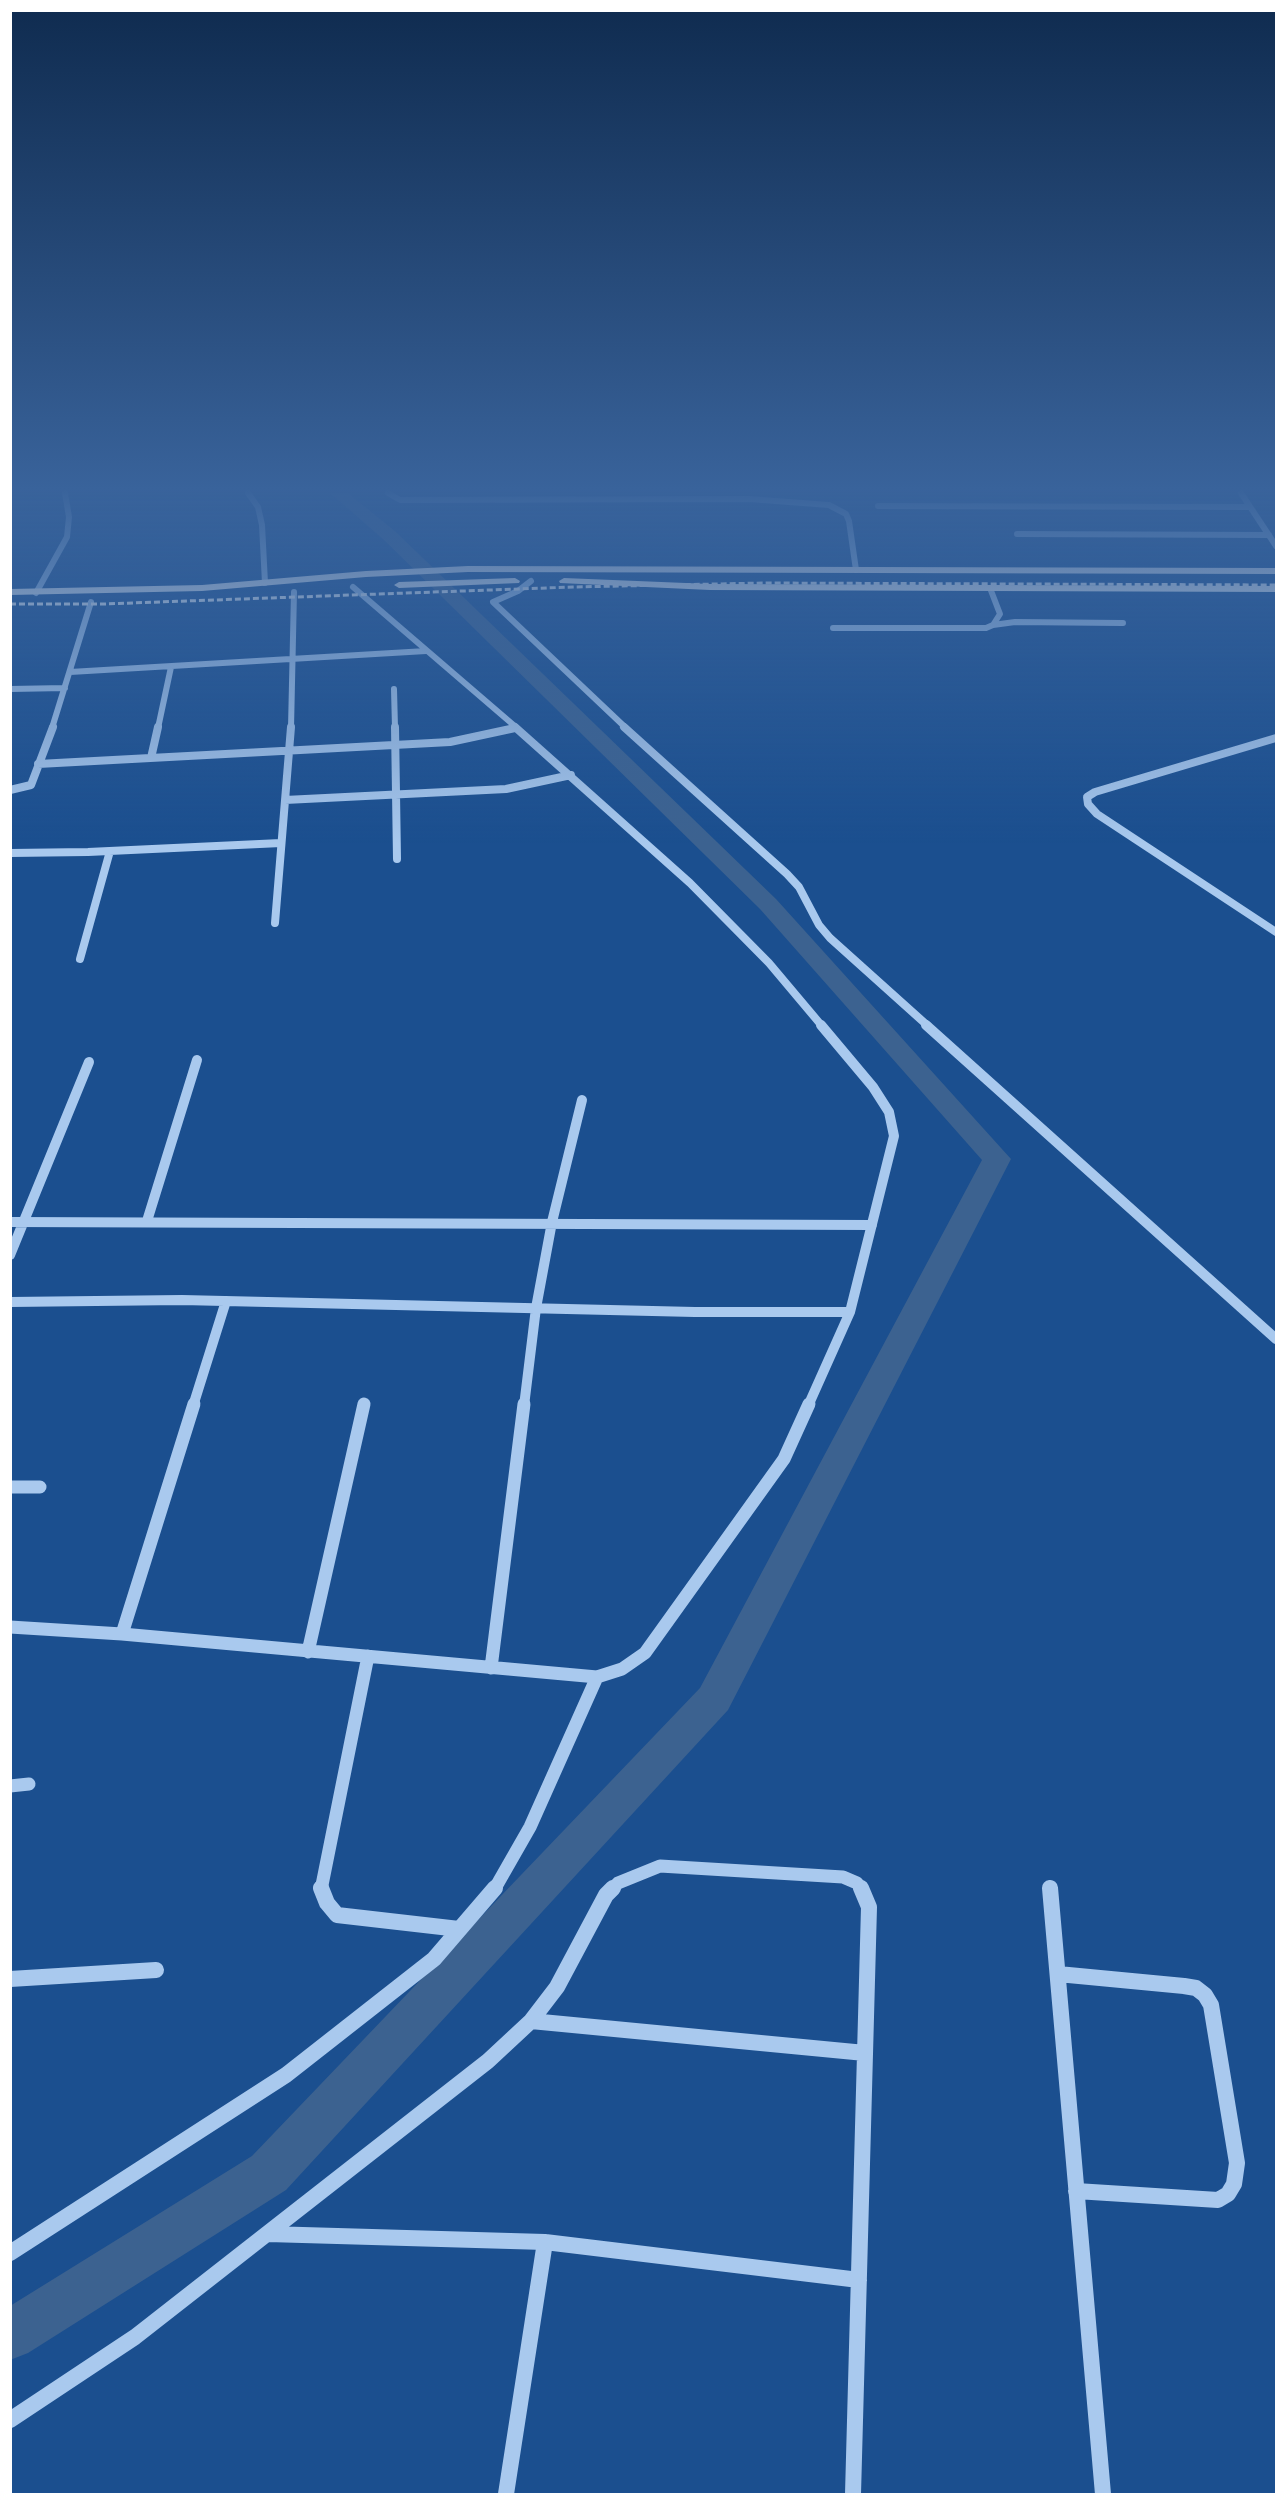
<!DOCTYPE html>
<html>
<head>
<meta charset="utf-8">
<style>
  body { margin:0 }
  #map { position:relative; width:1287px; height:2505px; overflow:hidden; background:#1b4f8f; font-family:"Titillium Web",sans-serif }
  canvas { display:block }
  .frame { position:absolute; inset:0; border:12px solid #fff; pointer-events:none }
</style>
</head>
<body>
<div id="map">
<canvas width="1287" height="2505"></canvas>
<div class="frame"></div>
</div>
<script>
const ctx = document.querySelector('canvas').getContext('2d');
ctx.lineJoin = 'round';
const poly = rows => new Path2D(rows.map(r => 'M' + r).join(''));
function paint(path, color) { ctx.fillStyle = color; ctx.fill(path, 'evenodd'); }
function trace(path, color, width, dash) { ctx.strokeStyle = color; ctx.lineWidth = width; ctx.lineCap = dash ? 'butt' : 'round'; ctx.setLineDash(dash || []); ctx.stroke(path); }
paint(poly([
  [330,493,348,493,396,532,776,899,1011,1159,728,1710,286,2190,28,2353,10,2360,10,2306,252,2156,700,1688,982,1160,760,909,384,540,330,493]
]), '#3c6290');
trace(poly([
  [248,493,258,507,262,525,265,583],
  [388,493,400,500,749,499,829,505,846,514,849,521,856,570],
  [1241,493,1276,546],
  [878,506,1249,507],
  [1017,534,1269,535],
  [531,581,518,591,493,602,626,728],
  [353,587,517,728],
  [36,593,67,537,69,517,65,493],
  [993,625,1015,622,1123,623],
  [833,628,986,628,993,625,1000,614,990,588],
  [70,672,426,651],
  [10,689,65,688],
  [394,689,395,728],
  [52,728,91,602],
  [158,728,171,667],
  [291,728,294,592]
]), '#a9c9ee', 6);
trace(poly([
  [395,727,397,859],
  [515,727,690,883,769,963,822,1026],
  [624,727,787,874,799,887,819,925,830,938,928,1026],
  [1276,738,1095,792,1087,797,1088,804,1097,814,1276,932],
  [151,758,158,727],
  [38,764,450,742,515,728],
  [10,790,31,785,53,727],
  [285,800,506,789,571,775],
  [10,853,88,852,281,843],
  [275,923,291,727],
  [80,959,110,851]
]), '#a9c9ee', 8);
trace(poly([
  [926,1025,1276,1339],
  [147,1221,197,1060],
  [10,1222,872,1225],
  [10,1255,89,1062],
  [10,1302,182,1300,695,1312,850,1312],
  [193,1406,226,1301],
  [524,1406,536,1308,552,1222,582,1100],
  [808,1406,850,1312,894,1136,889,1112,873,1087,821,1025]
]), '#a9c9ee', 10);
trace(poly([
  [10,1487,40,1487],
  [10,1627,122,1634,597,1677,622,1669,645,1653,784,1459,809,1404],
  [122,1634,194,1404],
  [308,1652,364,1404],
  [491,1668,524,1404],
  [10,1786,29,1784],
  [1050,1887,1050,1890],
  [321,1890,368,1656],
  [494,1890,530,1827,597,1677],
  [611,1890,618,1883,660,1866,843,1877,857,1883,862,1890]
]), '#a9c9ee', 13);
trace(poly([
  [321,1888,327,1903,337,1915,459,1929],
  [1050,1888,1103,2494],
  [1058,1974,1184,1986,1196,1988,1205,1995,1211,2005,1237,2163,1234,2184,1228,2194,1218,2200,1076,2191],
  [10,1979,156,1970],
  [531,2021,865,2053],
  [268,2234,545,2242,859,2280],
  [10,2253,286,2075,434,1959,495,1888],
  [10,2420,135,2337,488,2061,531,2021,557,1987,606,1895,613,1888],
  [506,2494,545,2242],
  [853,2494,869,1907,861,1888]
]), '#a9c9ee', 16);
paint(poly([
  [468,566,1276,568,1276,574,468,572,366,577,202,591,10,595,10,589,202,585,366,571,468,566],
  [515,578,520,581,519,583,399,588,394,585,399,582,515,578],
  [564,578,710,584,1276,586,1276,592,710,590,560,583,559,581,564,578]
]), '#fff');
trace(poly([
  [10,604,103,604,573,587,765,583,1276,585]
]), '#fff', 3, [6, 3]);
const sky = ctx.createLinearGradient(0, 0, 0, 844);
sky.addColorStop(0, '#0f2b4f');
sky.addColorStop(0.58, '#39639b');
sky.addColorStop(1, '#39639b00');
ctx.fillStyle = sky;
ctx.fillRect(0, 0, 1287, 844);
</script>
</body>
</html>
